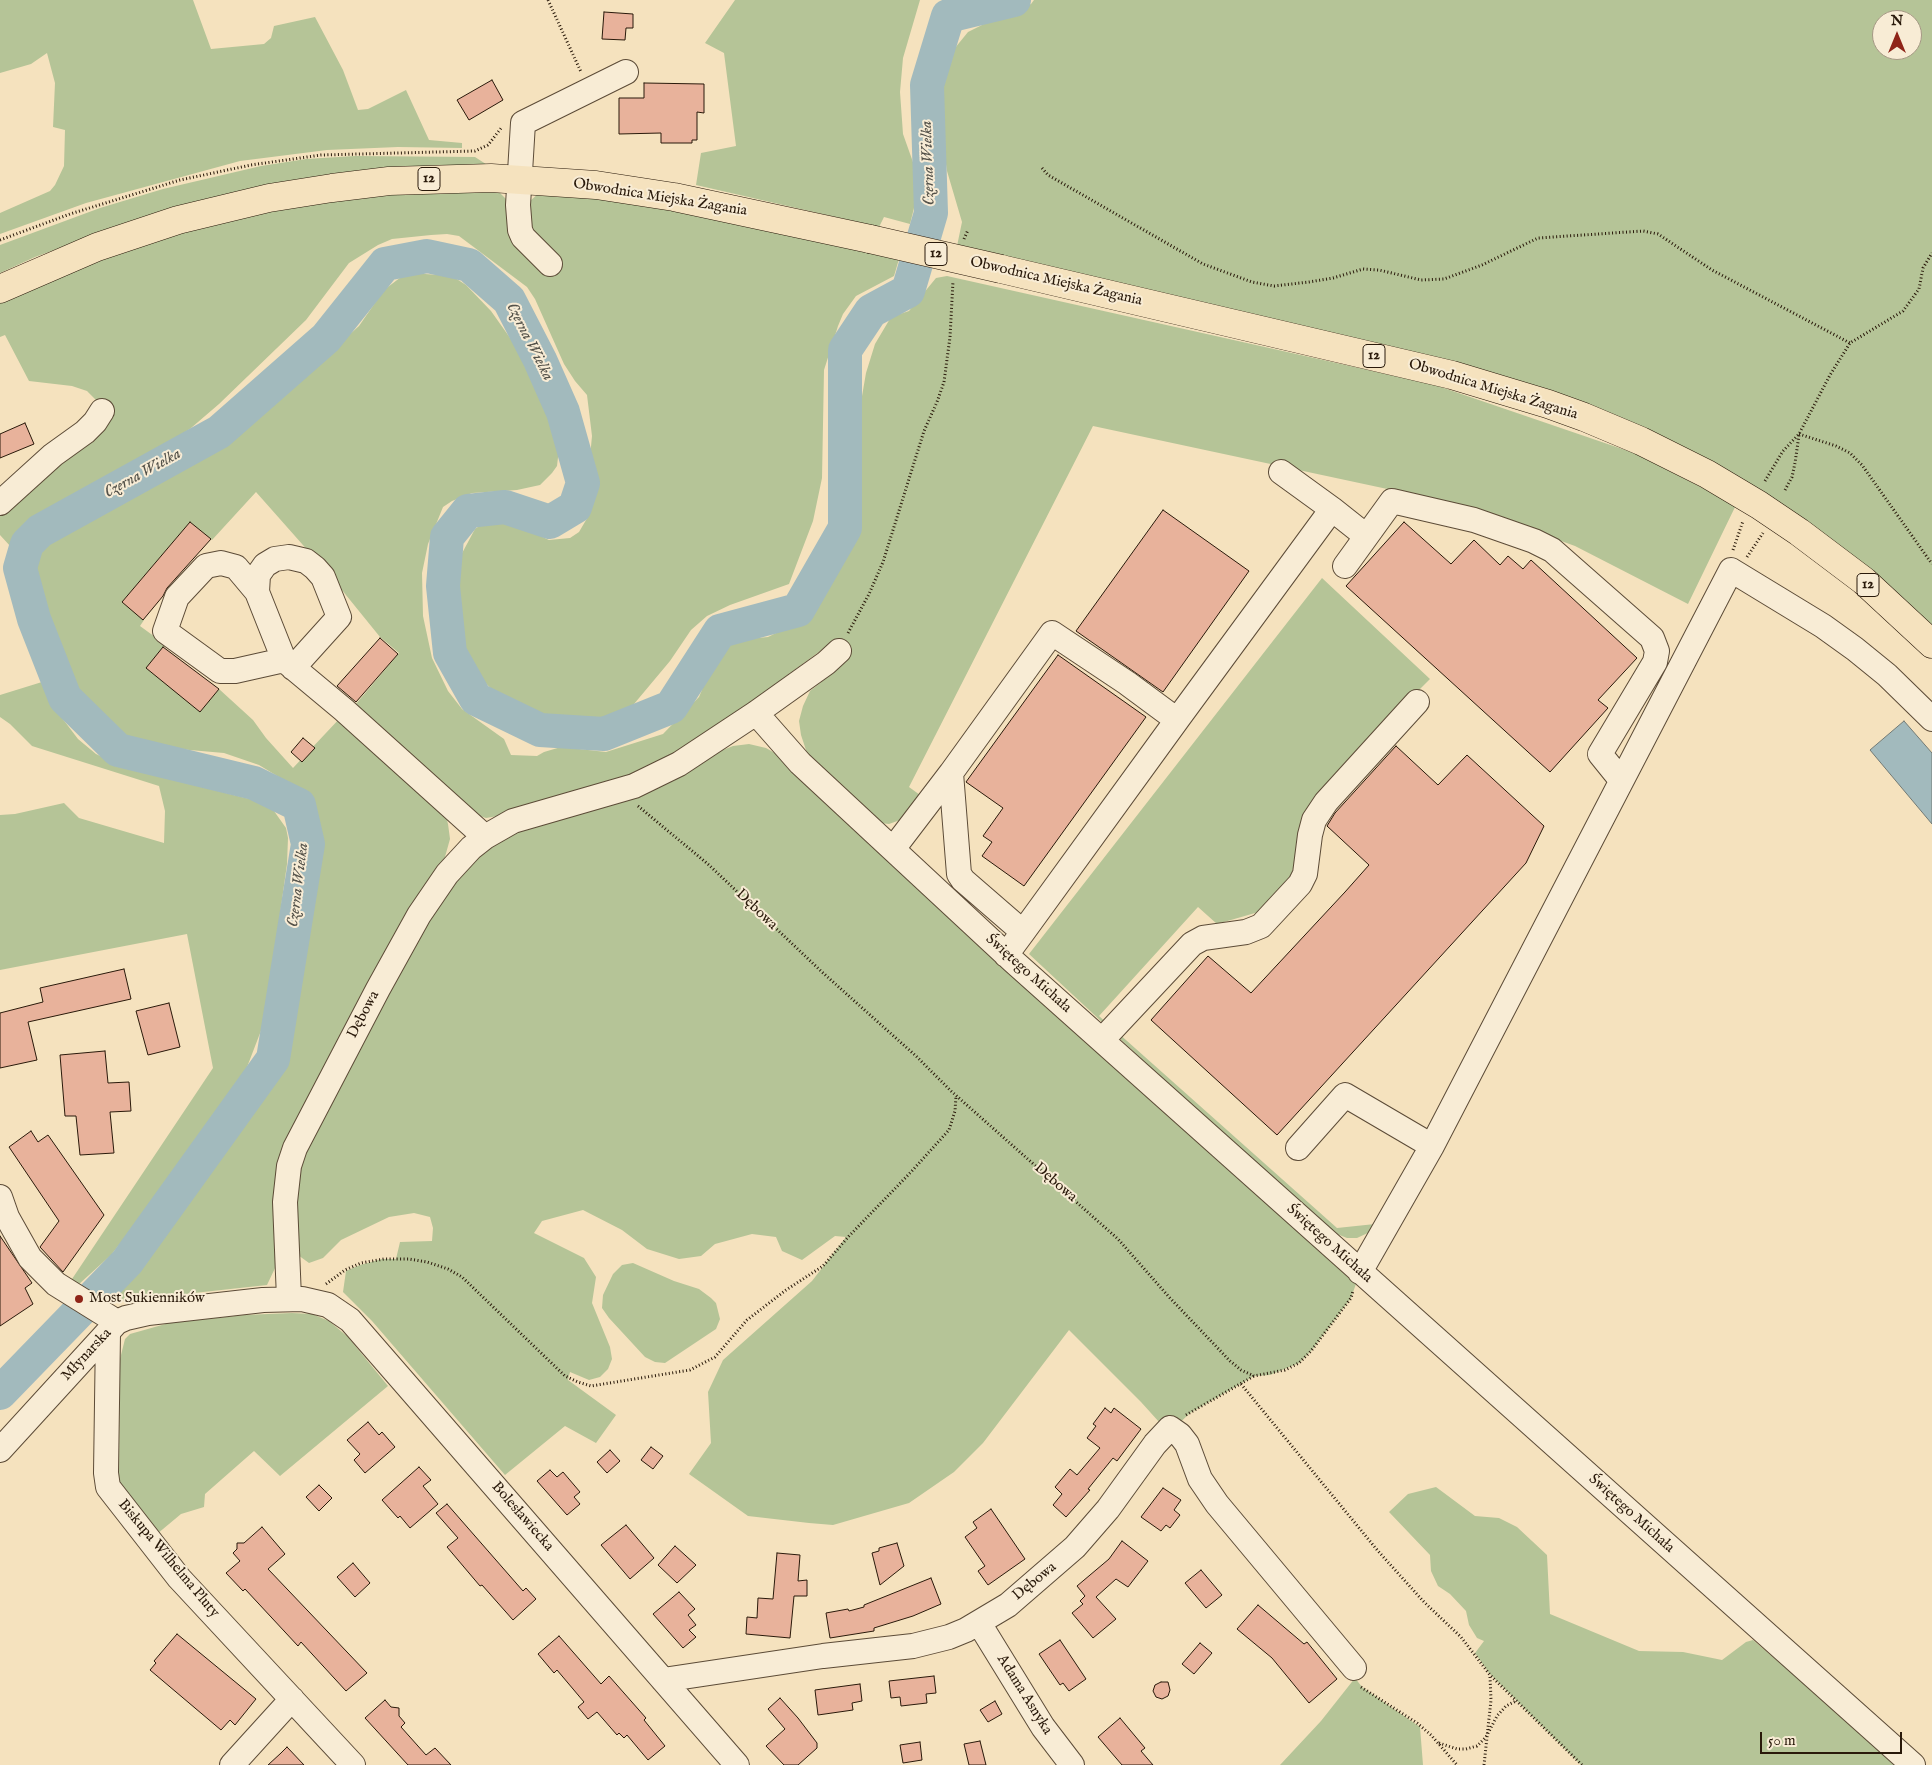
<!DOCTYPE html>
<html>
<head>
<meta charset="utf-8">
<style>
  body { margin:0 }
  #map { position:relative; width:1932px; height:1765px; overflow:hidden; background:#f5e2be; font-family:"IM FELL English",serif }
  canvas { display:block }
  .north { position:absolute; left:1872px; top:10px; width:50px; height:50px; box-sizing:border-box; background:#f8ecd5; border:1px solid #a59884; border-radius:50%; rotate:0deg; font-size:14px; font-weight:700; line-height:20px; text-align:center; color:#29190a }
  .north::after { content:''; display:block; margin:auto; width:18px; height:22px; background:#8f2418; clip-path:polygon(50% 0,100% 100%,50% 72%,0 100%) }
  .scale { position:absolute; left:1760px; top:1732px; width:142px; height:22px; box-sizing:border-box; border:2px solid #29190a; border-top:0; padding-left:6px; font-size:15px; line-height:18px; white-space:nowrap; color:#29190a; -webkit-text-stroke:4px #f8ecd5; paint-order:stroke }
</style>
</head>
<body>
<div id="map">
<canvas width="1932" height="1765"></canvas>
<div class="north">N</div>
<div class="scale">50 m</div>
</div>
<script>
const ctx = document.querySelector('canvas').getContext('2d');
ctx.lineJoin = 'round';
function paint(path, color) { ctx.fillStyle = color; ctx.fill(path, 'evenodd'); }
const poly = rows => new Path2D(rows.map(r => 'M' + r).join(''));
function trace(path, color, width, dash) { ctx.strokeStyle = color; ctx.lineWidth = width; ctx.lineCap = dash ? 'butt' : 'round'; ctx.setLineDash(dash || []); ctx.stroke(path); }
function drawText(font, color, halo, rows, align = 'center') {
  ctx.font = font + ' "IM FELL English",serif'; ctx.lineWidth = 4; ctx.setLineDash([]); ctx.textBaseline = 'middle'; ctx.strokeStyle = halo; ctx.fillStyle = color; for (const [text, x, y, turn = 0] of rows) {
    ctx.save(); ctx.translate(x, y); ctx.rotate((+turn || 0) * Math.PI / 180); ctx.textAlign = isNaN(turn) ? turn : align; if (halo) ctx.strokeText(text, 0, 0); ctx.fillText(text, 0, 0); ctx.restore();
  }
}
paint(poly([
  [0,0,193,0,211,49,264,44,271,38,274,26,315,17,343,70,358,110,368,109,406,90,429,140,462,143,462,148,398,147,327,150,240,161,86,203,0,234,0,213,50,191,55,185,64,166,65,130,53,127,55,83,47,53,31,64,0,73],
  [735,0,920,0,903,58,900,92,903,134,914,165,915,204,910,224,884,217,879,227,696,185,701,153,736,146,724,53,705,43],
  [1034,0,1932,0,1932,627,1712,464,957,246,962,222,947,171,938,112,942,70,955,48,968,32,1008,12,1031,4],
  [1882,20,1912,20,1912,50,1882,50],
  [355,156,475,157,492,168,90,237,35,257,0,273,0,245,100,208,163,189,261,166,306,159],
  [498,191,506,199,510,207,527,227,530,201,539,193,623,199,899,259,894,276,856,296,843,314,838,326,824,370,822,478,813,521,789,584,730,605,707,616,691,630,670,661,629,710,618,717,595,721,563,720,520,709,500,698,473,670,461,644,457,600,460,557,475,529,482,524,497,521,525,529,549,540,570,538,579,532,589,515,593,478,590,457,592,436,587,395,575,381,564,364,535,299,527,287,459,236,447,234,431,235,392,239,378,245,349,263,306,320,219,404,191,428,159,450,38,516,11,547,0,535,0,503,99,403,87,391,72,386,29,381,5,335,0,337,0,300,54,275,177,230,357,194],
  [412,273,452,276,466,285,491,311,520,352,551,412,560,440,557,466,552,473,540,485,517,490,472,493,452,501,443,507,428,544,422,573,423,616,432,658,448,691,462,709,504,739,511,755,537,756,544,752,561,747,606,752,663,734,699,697,718,651,737,640,768,637,806,618,828,590,849,550,858,503,856,460,857,425,866,373,875,344,891,317,909,311,936,278,947,276,1435,385,1634,453,1736,505,1688,604,1575,546,1492,516,1392,490,1093,426,909,787,920,795,900,820,889,824,880,823,815,763,807,753,801,735,799,721,803,706,810,691,840,667,842,658,835,640,716,728,684,749,626,777,498,816,486,818,477,815,355,705,399,653,380,637,333,579,256,492,212,540,190,522,122,602,144,620,140,626,166,645,147,668,200,711,219,689,253,720,266,738,293,768,341,717,445,813,448,824,450,839,443,864,313,1094,276,1266,267,1285,112,1302,114,1292,153,1244,219,1155,284,1054,295,1021,298,965,319,820,316,809,302,791,259,765,224,753,167,748,123,738,87,707,60,663,47,627,48,614,36,577,35,558,44,542,59,531,88,518,189,464,232,435,281,397,359,326,384,290,401,277],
  [1322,578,1430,679,1384,725,1300,828,1291,880,1262,911,1217,924,1198,907,1099,1016,1337,1228,1375,1224,1370,1232,1357,1238,1347,1238,1332,1232,1249,1159,1029,954],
  [42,682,59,714,78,739,96,754,113,762,163,777,261,802,274,811,286,828,288,838,287,864,274,957,262,1028,239,1088,195,1149,111,1255,78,1285,72,1279,213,1068,187,934,0,970,0,815,15,814,64,803,79,818,164,843,165,811,159,786,32,746,10,724,0,717,0,695],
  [749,744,766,748,780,756,1357,1281,1351,1298,1312,1350,1299,1363,1270,1375,1254,1376,1190,1413,1169,1433,1141,1402,1069,1330,983,1443,954,1472,909,1503,833,1525,809,1523,748,1516,689,1474,711,1443,708,1392,723,1360,812,1281,846,1237,835,1236,802,1260,782,1251,776,1237,752,1234,715,1244,701,1256,679,1259,647,1249,622,1230,583,1210,542,1221,534,1233,584,1258,596,1277,592,1303,610,1347,612,1359,608,1369,600,1377,589,1380,570,1372,568,1380,616,1415,596,1443,565,1426,505,1475,372,1321,343,1292,346,1271,360,1265,382,1259,396,1259,400,1242,432,1241,433,1228,430,1217,414,1213,389,1217,341,1240,323,1258,309,1263,298,1255,295,1234,297,1165,441,898,482,849,510,834,733,746],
  [633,1263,674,1281,699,1289,711,1298,716,1303,720,1319,716,1329,665,1363,655,1362,645,1357,609,1318,602,1308,603,1295,613,1274,622,1265],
  [292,1313,312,1314,329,1321,348,1337,388,1386,280,1476,254,1451,205,1494,204,1507,181,1514,157,1534,121,1486,119,1476,120,1359,125,1339,130,1334,169,1323,244,1315],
  [1436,1487,1475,1516,1499,1518,1517,1527,1547,1555,1550,1614,1639,1651,1683,1652,1722,1660,1746,1642,1753,1640,1900,1765,1581,1765,1489,1673,1475,1653,1484,1641,1477,1638,1469,1625,1466,1611,1450,1594,1438,1586,1431,1571,1430,1555,1389,1512,1408,1494],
  [1355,1678,1362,1687,1420,1727,1423,1765,1280,1765,1321,1721]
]), '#b5c497');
const water = poly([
  [1904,721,1932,753,1932,824,1870,750,1904,721]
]);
paint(water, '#a2babd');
trace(water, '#727a75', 1);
trace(poly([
  [0,1393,127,1262,273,1059,308,844,299,805,254,783,118,750,65,698,34,619,20,568,27,544,40,531,219,432,326,338,385,264,427,256,469,265,509,300,540,360,563,412,583,483,575,507,550,522,505,507,468,511,447,537,443,586,450,653,476,699,540,730,604,734,671,707,720,631,798,610,845,528,845,350,871,311,908,291,931,213,927,85,948,16,1014,0]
]), '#a2babd', 34);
const building = poly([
  [604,12,633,14,633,28,626,28,625,40,602,39,604,12],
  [492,80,503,100,469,120,457,100,492,80],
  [644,83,704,84,704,113,697,112,697,140,692,140,692,143,661,143,661,133,619,134,619,98,644,98,644,83],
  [25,423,34,444,0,458,0,434,25,423],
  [1163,510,1249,571,1163,692,1076,631,1163,510],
  [190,522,211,539,167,588,163,596,143,620,122,602,190,522],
  [1404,522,1451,564,1474,540,1500,565,1508,556,1523,569,1531,560,1637,658,1598,700,1608,708,1550,772,1346,586,1404,522],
  [380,638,398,654,356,702,337,686,380,638],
  [163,647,219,689,200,712,146,668,163,647],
  [1058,655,1146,717,1024,886,982,856,992,842,983,836,1003,808,966,782,1058,655],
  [303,738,315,748,302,762,291,752,303,738],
  [1396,746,1438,785,1467,755,1544,826,1526,863,1277,1135,1151,1020,1208,956,1251,993,1345,892,1369,865,1327,826,1335,813,1396,746],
  [124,969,131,999,28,1022,37,1060,0,1068,0,1013,43,1002,40,988,124,969],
  [169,1003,180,1047,148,1055,136,1011,169,1003],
  [105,1051,108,1083,129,1082,131,1111,110,1112,114,1153,80,1155,76,1116,65,1116,60,1055,105,1051],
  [31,1131,38,1142,48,1135,104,1215,63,1272,40,1247,59,1221,9,1147,31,1131],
  [0,1236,32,1283,25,1288,33,1304,0,1326,0,1236],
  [1105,1408,1111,1413,1114,1408,1141,1429,1117,1461,1113,1458,1088,1489,1090,1490,1066,1517,1053,1505,1062,1494,1055,1487,1070,1469,1077,1475,1100,1448,1087,1438,1096,1426,1093,1424,1105,1408],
  [368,1422,379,1435,382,1432,395,1447,365,1473,354,1460,360,1454,347,1440,368,1422],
  [651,1447,663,1456,653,1469,641,1460,651,1447],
  [610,1450,620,1461,607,1473,597,1462,610,1450],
  [419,1467,431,1480,423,1486,438,1504,410,1528,400,1516,398,1518,382,1500,419,1467],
  [550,1470,557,1477,563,1472,580,1492,574,1497,580,1504,567,1515,537,1481,550,1470],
  [319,1485,332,1498,319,1511,306,1497,319,1485],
  [1163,1488,1181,1500,1174,1510,1180,1515,1170,1528,1166,1525,1161,1531,1141,1517,1163,1488],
  [447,1504,523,1591,526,1588,536,1599,513,1620,482,1585,480,1586,447,1547,458,1538,436,1513,447,1504],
  [991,1509,1025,1559,988,1585,978,1571,985,1566,965,1537,977,1528,973,1522,991,1509],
  [626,1525,654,1558,630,1579,601,1545,626,1525],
  [262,1527,285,1554,268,1569,367,1673,346,1691,301,1642,298,1646,245,1589,243,1591,226,1573,240,1561,233,1553,237,1549,237,1543,244,1543,262,1527],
  [1122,1541,1148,1561,1128,1587,1116,1579,1096,1597,1116,1619,1093,1638,1072,1613,1083,1604,1080,1601,1085,1596,1077,1586,1109,1559,1122,1541],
  [897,1543,904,1566,880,1585,872,1553,879,1551,879,1548,897,1543],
  [675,1546,696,1565,677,1583,658,1565,675,1546],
  [777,1553,800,1555,798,1581,807,1580,807,1596,794,1596,790,1638,746,1634,747,1617,757,1618,758,1598,773,1599,777,1553],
  [353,1563,370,1583,355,1597,337,1577,353,1563],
  [1201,1570,1222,1595,1206,1608,1185,1583,1201,1570],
  [931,1578,941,1604,913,1616,874,1628,874,1631,830,1638,826,1613,848,1609,849,1611,864,1607,864,1605,931,1578],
  [679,1592,695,1609,688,1615,696,1625,689,1630,696,1637,683,1648,653,1614,679,1592],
  [1258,1605,1304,1644,1307,1642,1337,1679,1309,1703,1272,1658,1237,1629,1258,1605],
  [177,1634,256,1699,235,1725,230,1720,221,1730,150,1670,156,1663,154,1661,177,1634],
  [559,1636,601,1684,609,1676,646,1718,644,1720,665,1746,648,1760,627,1735,624,1738,619,1733,617,1735,597,1712,588,1719,578,1707,584,1702,557,1670,554,1673,538,1654,559,1636],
  [1060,1640,1086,1679,1069,1691,1063,1683,1060,1685,1039,1654,1060,1640],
  [1200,1643,1212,1653,1194,1674,1182,1664,1200,1643],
  [934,1676,936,1693,926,1694,927,1703,901,1706,900,1697,891,1698,889,1681,934,1676],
  [1161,1682,1168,1682,1170,1690,1168,1696,1162,1699,1156,1697,1153,1691,1155,1685,1161,1682],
  [860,1684,862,1701,852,1703,853,1710,818,1715,815,1690,860,1684],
  [780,1698,798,1718,817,1743,817,1748,798,1765,784,1765,766,1746,785,1729,768,1709,780,1698],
  [385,1700,391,1707,399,1708,399,1716,405,1723,401,1727,426,1755,435,1748,451,1765,408,1765,365,1718,385,1700],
  [995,1701,1002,1714,988,1722,980,1710,995,1701],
  [1120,1718,1145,1748,1141,1751,1153,1765,1122,1765,1098,1737,1120,1718],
  [980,1741,986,1765,969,1765,964,1744,980,1741],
  [920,1742,922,1760,903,1763,900,1745,920,1742],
  [287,1747,304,1765,268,1765,281,1753,287,1747]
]);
paint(building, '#e8b29b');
trace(building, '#29190a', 1);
const minor = poly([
  [550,264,523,237,520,230,518,205,523,123,626,72],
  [1281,472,1332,509],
  [0,503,53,455,85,432,95,422,102,411],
  [1345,566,1392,501,1474,520,1534,541,1552,550,1652,638,1657,651,1655,662,1600,754,1621,780],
  [257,592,236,567,221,563,206,566,177,597,165,631,220,671,235,671,284,660,344,710,485,837],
  [284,660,257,592,258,575,265,565,275,559,289,557,306,561,315,568,323,577,339,617,293,668],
  [756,713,800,763,1013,961,1913,1765],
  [1177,720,1332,509,1366,536],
  [893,849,951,773],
  [1006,955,1023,932,1177,720,1127,683,1052,633,951,773,959,874,963,880,1023,932],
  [1102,1040,1192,944,1203,938,1246,932,1261,926,1300,884,1305,874,1310,835,1314,820,1326,802,1417,702],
  [1298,1148,1345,1095,1432,1146],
  [0,1197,7,1217,30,1258,56,1284,117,1322],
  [1360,1272,1432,1146,1731,570,1823,626,1855,649,1887,675,1932,719],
  [289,1298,285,1202,289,1166,295,1148,378,989,419,915,447,874,471,848,485,837,513,821,634,786,679,764,756,713,826,663,839,651],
  [108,1333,106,1473,108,1487,179,1578,353,1765],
  [0,1450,117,1322,126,1318,148,1313,263,1300,302,1299,328,1305,350,1320,737,1765],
  [979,1623,1043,1727,1072,1765],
  [663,1680,823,1656,913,1646,949,1637,966,1630,1008,1605,1075,1547,1108,1509,1155,1444,1170,1428,1180,1435,1187,1444,1200,1479,1217,1504,1354,1668],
  [232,1765,292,1699]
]);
const major = poly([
  [1001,269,1452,375,1548,404,1584,417,1641,441,1707,474,1759,505,1799,532,1864,581,1932,644],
  [0,289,97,247,178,220,269,198,332,188,389,181,491,178,596,185,674,197,870,239]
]);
trace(minor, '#5c4b37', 26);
trace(major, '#29190a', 29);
trace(poly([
  [548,0,581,72],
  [1042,168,1048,175,1203,264,1252,282,1274,286,1309,282,1333,278,1363,269,1379,270,1421,280,1444,279,1482,265,1538,238,1643,231,1658,234,1712,270,1850,343],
  [964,239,968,230],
  [0,240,70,214,180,180,251,165,321,155,475,151,488,145,502,127],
  [1799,434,1836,446,1850,453,1862,465,1932,564],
  [1765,481,1783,451,1799,434,1830,375,1850,343,1903,311,1919,289,1923,268,1932,253],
  [1785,490,1792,477,1795,463,1799,435],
  [1733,550,1743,521],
  [1747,557,1763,533],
  [848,633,869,594,883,562,924,431,937,402,944,382,950,337,953,281],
  [638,806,709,865,822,972,916,1056,951,1091,1118,1239,1169,1297,1230,1361,1241,1370,1254,1376,1285,1370,1299,1363,1311,1351,1351,1298,1353,1291],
  [326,1284,345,1270,361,1263,384,1259,409,1259,427,1262,448,1269,462,1277,565,1376,578,1382,591,1386,690,1370,715,1357,747,1320,786,1290,823,1266,849,1236,911,1172,949,1130,955,1111,956,1096],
  [1241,1384,1378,1551,1424,1602,1461,1637,1490,1675,1582,1765],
  [1186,1415,1254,1376],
  [1361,1687,1417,1723,1431,1735,1457,1765],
  [1439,1743,1457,1749,1466,1749,1477,1746,1486,1737,1497,1716,1506,1706,1516,1701],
  [1484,1765,1491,1700,1490,1676]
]), '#29190a', 3, [1, 2.5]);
trace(minor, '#f8ecd5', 24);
trace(major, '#f5e2be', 28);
const majorBridge = poly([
  [870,239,1001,269]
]);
trace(majorBridge, '#29190a', 29, []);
trace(majorBridge, '#f5e2be', 28);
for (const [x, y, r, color] of [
  [79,1299,5,"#8f2418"]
]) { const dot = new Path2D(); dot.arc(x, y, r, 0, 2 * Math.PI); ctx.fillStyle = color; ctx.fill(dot); trace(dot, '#f8ecd5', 2); }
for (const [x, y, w] of [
  [429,179,22],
  [936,254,22],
  [1374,356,22],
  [1868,585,22]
]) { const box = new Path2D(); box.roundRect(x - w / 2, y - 11.5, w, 23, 4); ctx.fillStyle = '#f8ecd5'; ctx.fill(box); trace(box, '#29190a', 1); }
drawText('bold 14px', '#29190a', null, [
  ["12",429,179],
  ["12",936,254],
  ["12",1374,356],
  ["12",1868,585]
]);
drawText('15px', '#29190a', '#f8ecd5', [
  ["Obwodnica Miejska Żagania",660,198,9],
  ["Obwodnica Miejska Żagania",1056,282,13],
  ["Obwodnica Miejska Żagania",1493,390,17],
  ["Dębowa",756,910,44],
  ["Świętego Michała",1028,974,42],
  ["Dębowa",364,1015,-62],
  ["Dębowa",1055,1183,41],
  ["Świętego Michała",1329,1244,42],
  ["Młynarska",87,1355,-47],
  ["Świętego Michała",1631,1514,42],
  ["Bolesławiecka",522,1517,49],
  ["Biskupa Wilhelma Pluty",168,1559,50],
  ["Dębowa",1035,1582,-39],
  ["Adama Asnyka",1024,1695,58]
]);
drawText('15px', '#29190a', '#f8ecd5', [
  ["Most Sukienników",89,1299]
], 'left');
drawText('italic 16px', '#535149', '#f8ecd5', [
  ["Czerna Wielka",929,163,-92],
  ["Czerna Wielka",529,342,63],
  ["Czerna Wielka",143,474,-29],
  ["Czerna Wielka",299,885,-83]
]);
</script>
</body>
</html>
